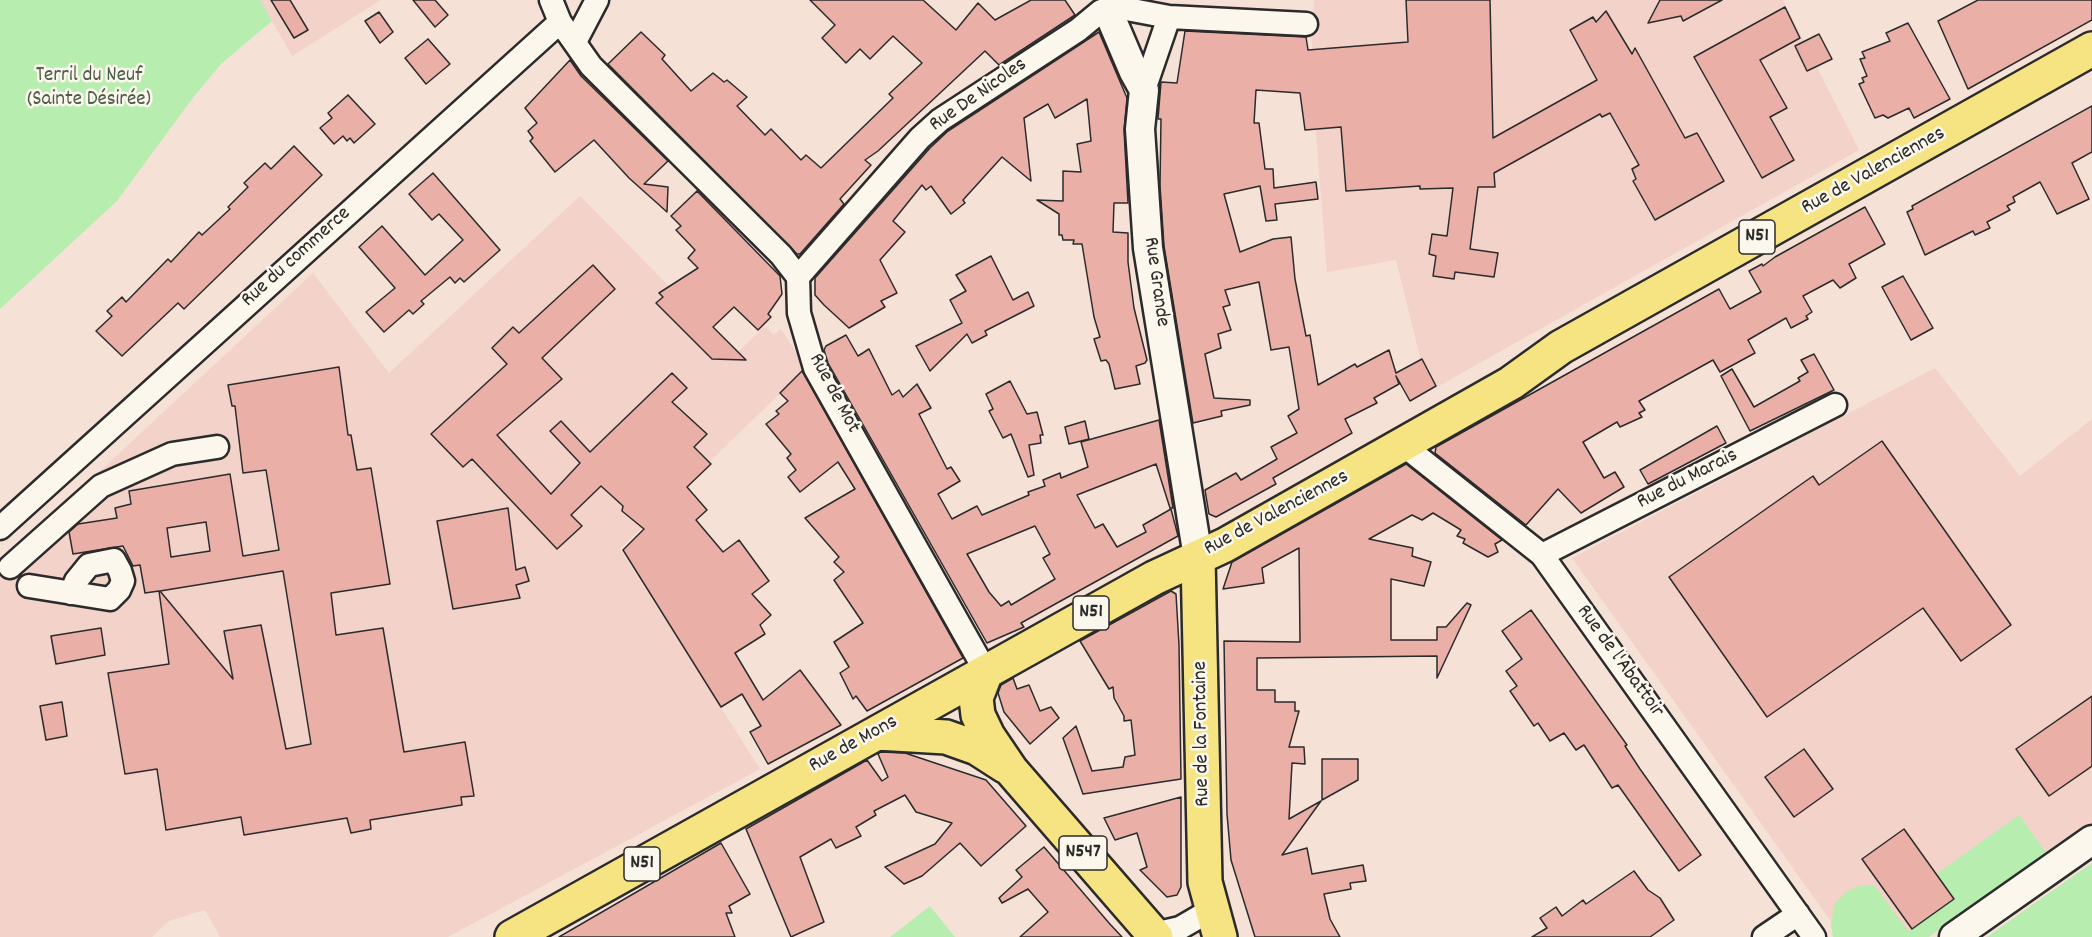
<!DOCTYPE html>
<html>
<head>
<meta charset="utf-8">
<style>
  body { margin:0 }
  canvas { display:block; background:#f6e1d7 }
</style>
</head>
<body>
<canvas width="2092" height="937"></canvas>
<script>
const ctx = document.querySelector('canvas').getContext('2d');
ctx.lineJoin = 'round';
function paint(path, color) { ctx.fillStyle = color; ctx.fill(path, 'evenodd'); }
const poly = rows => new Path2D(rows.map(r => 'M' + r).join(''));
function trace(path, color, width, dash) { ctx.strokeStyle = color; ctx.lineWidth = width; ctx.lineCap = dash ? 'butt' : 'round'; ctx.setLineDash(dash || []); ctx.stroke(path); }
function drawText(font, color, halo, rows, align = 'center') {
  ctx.font = font + ' Dekko,sans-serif'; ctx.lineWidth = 5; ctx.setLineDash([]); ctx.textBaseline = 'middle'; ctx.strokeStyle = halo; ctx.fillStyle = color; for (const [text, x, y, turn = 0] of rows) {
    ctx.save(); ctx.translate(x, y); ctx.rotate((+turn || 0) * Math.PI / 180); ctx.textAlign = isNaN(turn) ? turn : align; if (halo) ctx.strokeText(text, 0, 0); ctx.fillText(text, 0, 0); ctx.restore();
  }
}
paint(poly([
  [260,0,381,0,292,56],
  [1314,0,1783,0,1859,150,1437,387,1421,361,1396,260,1327,272,1314,108,1315,67,1311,38],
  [580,196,736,354,765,326,774,335,781,329,806,368,620,549,760,769,448,937,220,937,205,910,169,921,152,937,0,937,0,564,313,273,389,373],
  [1935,368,2020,476,2092,419,2092,825,1927,937,1842,937,1572,558]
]), '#f2d2c9');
paint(poly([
  [0,0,260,0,272,21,221,64,192,99,117,201,0,309],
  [2019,815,2047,854,1929,937,1833,937,1831,925,1835,903,1845,893,1859,886,1874,885,1908,931,1949,901,1931,878],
  [2092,863,2092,937,1987,937,2049,893],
  [930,906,955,937,890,937]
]), '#b7edaf');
const building = poly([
  [271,0,290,0,308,30,294,38,271,0],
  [413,0,435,0,448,15,435,27,413,0],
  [810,0,923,0,956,30,978,3,995,20,1031,0,1065,0,1075,15,999,65,985,51,878,151,865,160,871,165,840,199,844,204,800,254,797,254,608,64,641,32,665,55,662,59,691,91,713,73,724,82,727,80,747,97,737,106,765,135,771,129,801,160,806,155,821,168,893,98,889,94,922,63,893,36,870,59,860,49,846,63,822,38,835,25,810,0],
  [1406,0,1490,0,1493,138,1597,80,1570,30,1593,17,1596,22,1606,11,1632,54,1635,48,1685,138,1697,133,1724,181,1655,220,1633,181,1636,179,1632,169,1639,165,1610,113,1602,117,1600,114,1494,173,1495,187,1478,187,1470,249,1498,253,1494,277,1455,272,1454,279,1433,276,1436,256,1429,254,1432,234,1447,236,1453,188,1420,189,1420,186,1346,191,1341,127,1305,130,1300,93,1256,90,1254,123,1259,123,1265,169,1273,169,1274,188,1316,182,1318,199,1275,204,1277,220,1266,221,1260,186,1224,194,1240,252,1273,239,1291,237,1295,279,1306,336,1310,335,1318,385,1355,364,1357,367,1389,350,1396,373,1422,359,1436,386,1410,401,1396,376,1399,384,1374,398,1377,403,1345,419,1352,433,1273,478,1276,484,1216,517,1209,514,1205,490,1236,473,1241,480,1277,459,1271,447,1297,433,1288,416,1299,409,1289,347,1271,350,1259,282,1225,290,1230,305,1223,307,1231,330,1218,334,1221,348,1205,354,1214,398,1250,400,1250,405,1221,411,1222,416,1193,423,1164,246,1160,186,1161,119,1158,119,1161,82,1177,83,1185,31,1306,37,1308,50,1408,42,1406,0],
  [1660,0,1722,0,1683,21,1681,16,1648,23,1660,0],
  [1978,0,2092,0,2092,20,1968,89,1938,21,1978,0],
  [1785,7,1800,38,1760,60,1787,108,1770,117,1794,160,1762,178,1694,57,1785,7],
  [379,12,393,32,380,43,365,21,379,12],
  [1908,23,1950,99,1914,118,1909,108,1888,118,1883,115,1875,118,1859,84,1864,82,1862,78,1867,76,1860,59,1865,58,1862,52,1890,41,1886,33,1908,23],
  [1099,32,1127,98,1124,130,1128,203,1114,203,1113,232,1128,233,1128,262,1134,308,1147,360,1145,363,1136,366,1140,384,1115,389,1109,364,1106,360,1101,361,1094,339,1100,337,1094,317,1082,244,1073,244,1074,240,1063,240,1062,235,1059,235,1059,214,1037,200,1063,201,1063,171,1081,172,1077,144,1091,141,1087,99,1055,118,1048,104,1024,118,1031,181,1002,157,963,200,965,203,951,214,931,186,926,190,922,185,893,221,905,232,880,260,897,293,881,301,885,307,849,328,824,305,815,295,815,278,930,148,948,131,1099,32],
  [1819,34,1832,59,1807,71,1795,46,1819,34],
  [428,39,450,64,426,84,405,58,428,39],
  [570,60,581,76,668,161,644,184,668,187,667,212,629,178,594,140,555,172,530,141,533,138,528,131,537,123,525,108,570,60],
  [348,95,375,124,354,143,350,138,347,141,343,136,334,144,320,128,332,118,328,113,348,95],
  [2092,106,2092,152,2072,163,2089,199,2057,214,2040,182,2013,197,2015,202,2007,206,2010,210,1987,222,1990,228,1975,235,1973,231,1925,255,1907,212,1913,209,1912,206,2092,106],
  [294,146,322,175,184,309,178,303,122,356,96,331,112,316,107,311,122,297,126,302,168,259,171,262,199,232,202,235,230,209,228,207,248,187,244,183,265,163,271,169,294,146],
  [433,173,500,250,464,282,460,278,455,283,450,277,421,301,424,304,413,314,409,310,384,332,366,312,395,288,359,247,382,226,425,275,463,240,439,214,432,220,409,194,433,173],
  [697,191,780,276,782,294,768,314,771,317,758,330,734,307,713,327,746,360,712,359,656,303,663,297,659,293,698,268,688,258,695,250,676,230,681,226,671,216,697,191],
  [1865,207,1885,244,1849,264,1856,278,1840,288,1833,280,1803,296,1812,312,1806,316,1808,319,1791,328,1786,318,1748,340,1755,353,1720,372,1713,360,1639,401,1645,410,1639,413,1642,417,1620,427,1617,422,1583,442,1604,478,1615,472,1624,487,1581,513,1558,489,1526,525,1435,453,1436,447,1719,289,1730,309,1761,292,1749,271,1762,264,1763,266,1775,257,1865,207],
  [991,256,1013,300,1028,292,1034,306,985,331,987,335,972,343,967,334,930,371,916,346,962,323,950,300,966,291,956,275,991,256],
  [593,265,615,289,542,358,562,379,497,435,551,494,580,463,550,431,561,421,590,452,672,373,687,388,672,402,707,434,694,447,711,464,687,487,707,510,696,520,723,552,739,540,769,581,752,594,771,615,760,625,765,634,735,653,763,700,800,670,841,725,768,764,750,732,761,726,742,694,721,707,623,550,644,529,622,511,623,506,601,486,571,515,582,526,557,549,472,459,463,467,431,434,507,364,492,348,513,327,519,333,593,265],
  [1903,276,1933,328,1911,340,1882,287,1903,276],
  [846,335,858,356,869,349,892,395,899,390,903,397,917,384,931,408,919,414,947,469,951,467,960,481,938,494,952,519,977,506,982,515,1029,495,1028,492,1045,486,1043,480,1060,473,1061,478,1088,467,1081,442,1159,420,1173,508,1170,508,1156,464,1077,495,1095,528,1103,524,1117,547,1146,532,1143,525,1171,509,1178,536,1021,623,1024,627,987,643,828,363,824,350,826,346,846,335],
  [1035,526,1050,554,1043,558,1055,579,1011,605,1009,601,1001,606,989,592,967,554,1035,526],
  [1814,354,1834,390,1750,431,1721,376,1732,369,1754,407,1800,381,1798,378,1808,372,1801,360,1814,354],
  [339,367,348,435,351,435,357,470,371,468,390,584,331,593,336,635,383,628,404,752,465,742,474,796,461,797,462,805,370,820,371,829,351,833,347,818,244,835,241,817,166,830,157,769,125,774,108,673,169,664,159,591,145,593,140,565,133,566,123,546,73,554,69,532,78,524,117,518,115,508,131,504,129,491,230,474,243,556,279,550,266,470,243,473,235,406,232,406,228,385,339,367],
  [206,522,210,551,171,557,167,528,206,522],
  [283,571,311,744,286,749,261,625,224,631,233,679,160,591,283,571],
  [802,371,963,658,867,711,856,696,853,699,840,673,849,667,834,642,863,623,834,580,844,572,834,562,839,557,805,518,855,489,838,462,800,492,788,477,796,470,787,458,791,454,766,424,779,414,776,411,788,401,780,393,802,371],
  [1010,381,1027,414,1037,412,1043,435,1040,435,1041,443,1029,445,1034,475,1028,477,1011,434,1003,438,989,411,993,409,986,394,1010,381],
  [1085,421,1089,439,1069,444,1065,427,1085,421],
  [1717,426,1726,443,1648,484,1640,470,1717,426],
  [1882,441,2011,625,1961,661,1923,608,1767,717,1669,577,1813,476,1819,485,1882,441],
  [1406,464,1502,540,1495,544,1498,552,1488,557,1463,543,1465,539,1457,536,1461,530,1433,513,1422,520,1412,515,1369,539,1413,548,1412,556,1431,562,1424,586,1391,579,1391,640,1437,640,1437,627,1446,627,1467,603,1471,605,1437,678,1437,656,1257,658,1257,690,1275,690,1275,702,1295,702,1295,711,1299,711,1289,747,1304,747,1305,764,1292,763,1289,819,1321,801,1282,855,1307,848,1312,874,1363,865,1366,881,1350,883,1351,889,1324,894,1330,919,1340,937,1255,937,1231,860,1227,814,1224,641,1300,642,1299,548,1262,568,1264,583,1223,589,1232,562,1406,464],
  [508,508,516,570,525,567,529,581,516,585,520,598,453,609,437,521,508,508],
  [1171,591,1176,594,1179,645,1181,779,1083,794,1063,738,1076,726,1092,771,1123,767,1125,757,1135,755,1131,720,1124,721,1124,716,1114,698,1113,687,1109,689,1080,641,1171,591],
  [1531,610,1627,745,1625,746,1640,769,1701,855,1679,871,1618,785,1612,788,1584,745,1576,750,1564,733,1550,741,1538,723,1534,726,1510,691,1517,686,1506,671,1522,659,1502,631,1531,610],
  [101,628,105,655,56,664,51,636,101,628],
  [1013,678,1017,689,1029,685,1040,711,1051,707,1059,718,1030,744,1004,712,998,693,1001,685,1013,678],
  [2092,696,2092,766,2049,796,2016,749,2092,696],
  [62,702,67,736,46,740,40,706,62,702],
  [1804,749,1833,789,1794,817,1765,777,1804,749],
  [881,752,905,753,986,780,1026,826,981,866,960,843,922,876,904,884,885,867,935,844,952,823,916,812,905,795,874,811,876,815,856,827,861,836,836,848,831,839,800,857,824,922,791,937,746,829,867,760,882,781,888,777,878,754,881,752],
  [1322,759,1358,759,1358,780,1322,800,1322,759],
  [1181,797,1181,887,1177,895,1167,897,1140,870,1147,867,1137,833,1115,840,1104,818,1181,797],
  [1904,829,1954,899,1912,929,1862,859,1904,829],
  [721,843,750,894,729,906,732,913,726,913,735,937,559,937,721,843],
  [1044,847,1109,923,1122,937,1020,937,1048,912,1028,889,1002,903,999,898,1022,877,1016,870,1044,847],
  [1634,871,1648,890,1660,898,1674,920,1650,937,1532,937,1547,928,1540,918,1556,907,1562,916,1583,900,1586,904,1634,871]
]);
paint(building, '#eaafa7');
trace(building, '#2b2b2b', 1.5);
const minor = poly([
  [551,0,560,22,591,66,781,255,798,277,799,313,815,368,986,672],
  [1116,7,1169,17,1306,24],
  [575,42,597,0],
  [1144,90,1169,17],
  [798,277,920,138,940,120,1078,30,1101,11],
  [1411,434,1404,444,1412,452,1542,555,1814,937],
  [0,528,560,22],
  [1542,555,1835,405],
  [10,567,101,486,172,454,217,447],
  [29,586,110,599,119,590,123,581,120,571,114,560,89,565,76,581,71,593],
  [1154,934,1180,928,1211,910],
  [1764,937,1798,914]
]);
const tertiary = poly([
  [1108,11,1134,72,1144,90,1140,129,1148,248,1198,557],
  [1954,937,2092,840]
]);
const primary = poly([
  [1198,557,1205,882,1220,937],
  [986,672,976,698,978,715,988,736,1011,770,1156,937],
  [877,733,946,737,977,748,1005,766],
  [512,937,1154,578,1225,545,1511,383,1561,347,2092,49]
]);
trace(minor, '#2b2b2b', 27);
trace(tertiary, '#2b2b2b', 33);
trace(primary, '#2b2b2b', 38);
trace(minor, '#fbf7ec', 22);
trace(tertiary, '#fbf7ec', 28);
trace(primary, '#f6e381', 33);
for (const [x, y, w] of [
  [1757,237,36],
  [1091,613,36],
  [1083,853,48],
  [642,864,36]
]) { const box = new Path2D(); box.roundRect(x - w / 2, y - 17, w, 34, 4.5); ctx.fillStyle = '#fbf7ec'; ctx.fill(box); trace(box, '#2b2b2b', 1.5); }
drawText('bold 20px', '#2b2b2b', null, [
  ["N51",1757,237],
  ["N51",1091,613],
  ["N547",1083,853],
  ["N51",642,864]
]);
drawText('21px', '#4e5c4c', '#fbf7ec', [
  ["Terril du Neuf",89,77],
  ["(Sainte Désirée)",89,101]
]);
drawText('21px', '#2b2b2b', '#fbf7ec', [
  ["Rue De Nicoles",979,96,-35],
  ["Rue de Valenciennes",1874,172,-29],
  ["Rue du commerce",297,258,-42],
  ["Rue Grande",1155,282,82],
  ["Rue de Mot",833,394,62],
  ["Rue du Marais",1688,480,-27],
  ["Rue de Valenciennes",1277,514,-28],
  ["Rue de l'Abattoir",1619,662,54],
  ["Rue de la Fontaine",1203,734,-91],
  ["Rue de Mons",854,745,-29]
]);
</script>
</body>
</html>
